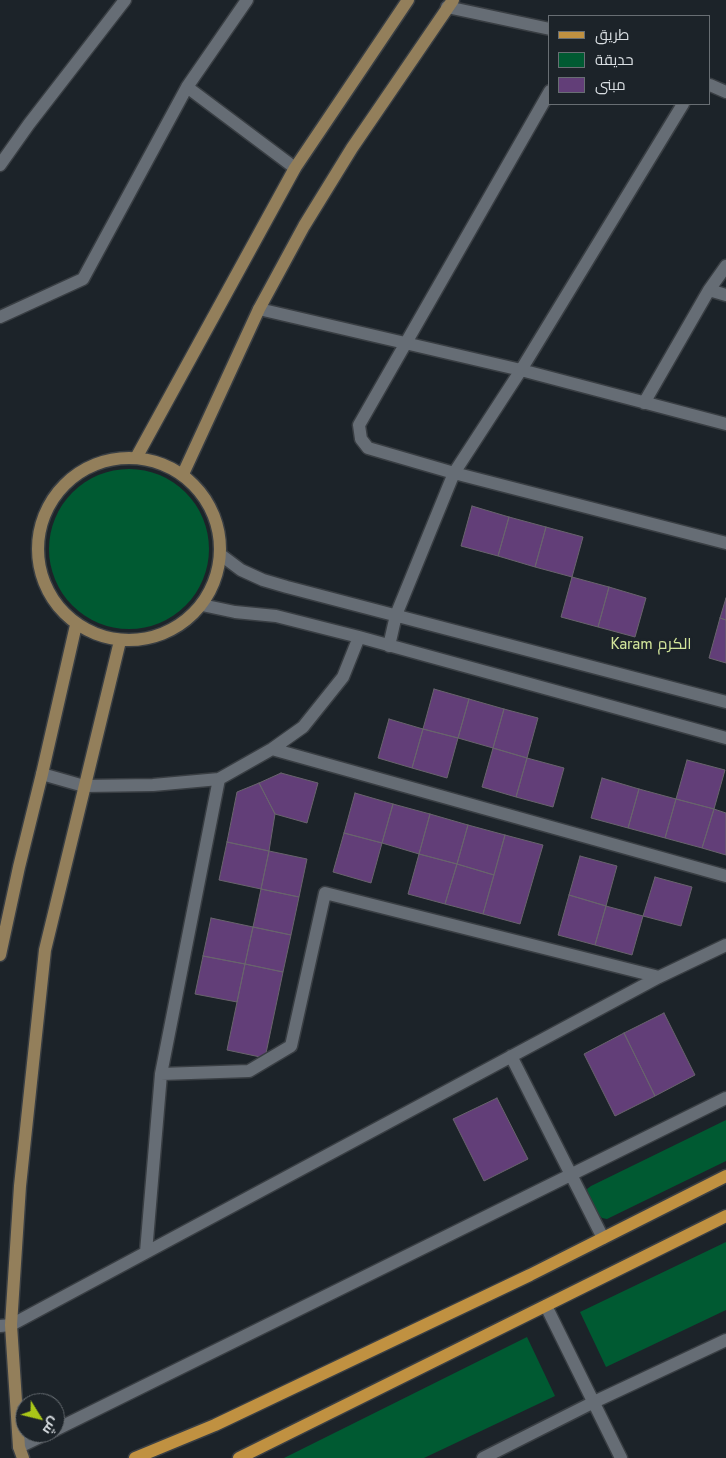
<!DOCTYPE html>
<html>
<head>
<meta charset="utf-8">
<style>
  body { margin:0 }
  #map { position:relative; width:726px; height:1458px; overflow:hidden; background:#1c2329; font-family:Jost,Cairo,sans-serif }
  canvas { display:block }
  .legend { position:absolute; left:548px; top:15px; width:162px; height:90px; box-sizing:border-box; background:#1c2329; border:1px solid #686e73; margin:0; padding:6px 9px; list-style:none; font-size:15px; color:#d9dee2 }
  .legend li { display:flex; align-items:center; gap:10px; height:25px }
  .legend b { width:25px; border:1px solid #686e73 }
  .north { position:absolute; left:15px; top:1393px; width:50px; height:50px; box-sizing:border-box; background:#1c2329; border:1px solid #686e73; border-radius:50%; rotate:126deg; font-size:14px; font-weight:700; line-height:20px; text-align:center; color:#d9dee2 }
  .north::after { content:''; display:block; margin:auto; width:18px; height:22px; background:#aac718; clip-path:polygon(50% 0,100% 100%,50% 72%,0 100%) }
</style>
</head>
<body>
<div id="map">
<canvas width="726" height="1458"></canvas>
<ul class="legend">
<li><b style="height:6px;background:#c09141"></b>طريق</li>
<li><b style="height:14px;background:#005a32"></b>حديقة</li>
<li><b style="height:14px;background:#623e78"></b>مبنى</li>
</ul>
<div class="north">ش</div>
</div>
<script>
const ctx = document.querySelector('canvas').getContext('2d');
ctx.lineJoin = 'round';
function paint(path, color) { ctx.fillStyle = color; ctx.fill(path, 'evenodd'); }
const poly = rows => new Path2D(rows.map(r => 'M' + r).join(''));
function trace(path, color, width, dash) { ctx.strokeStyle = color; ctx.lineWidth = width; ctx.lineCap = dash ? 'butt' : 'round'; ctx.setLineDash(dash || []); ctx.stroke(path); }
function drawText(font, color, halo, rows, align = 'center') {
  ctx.font = font + ' Jost,Cairo,sans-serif'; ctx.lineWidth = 4.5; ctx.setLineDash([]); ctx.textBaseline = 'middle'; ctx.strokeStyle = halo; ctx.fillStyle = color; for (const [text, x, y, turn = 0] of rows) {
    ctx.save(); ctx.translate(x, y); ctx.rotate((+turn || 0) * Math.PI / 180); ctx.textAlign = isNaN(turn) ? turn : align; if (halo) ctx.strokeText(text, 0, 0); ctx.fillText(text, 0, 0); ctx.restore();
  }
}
paint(poly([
  '49 549a80 80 0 1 1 160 0a80 80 0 1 1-160 0Z',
  [726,1120,726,1161,607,1219,602,1218,597,1213,588,1194,587,1189,591,1186],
  [726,1242,726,1310,606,1367,580,1312],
  [527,1337,555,1396,424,1458,284,1458]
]), '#005a32');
const building = poly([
  [472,506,509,517,498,556,461,546,472,506],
  [509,517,546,527,535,567,498,556,509,517],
  [546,527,583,537,572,577,535,567,546,527],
  [572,577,609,587,598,627,561,617,572,577],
  [609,587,646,598,635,637,598,627,609,587],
  [726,598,726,620,720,618,726,598],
  [720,618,726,620,726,663,709,658,720,618],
  [434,689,469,699,458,738,423,729,434,689],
  [469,699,504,709,493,748,458,738,469,699],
  [504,709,538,718,527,758,493,748,504,709],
  [389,719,423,729,412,768,378,758,389,719],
  [423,729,458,738,447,778,412,768,423,729],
  [493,748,527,758,516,797,482,787,493,748],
  [527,758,564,768,553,807,516,797,527,758],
  [687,760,725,770,714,809,676,799,687,760],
  [281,773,318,783,307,823,275,814,259,783,281,773],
  [602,778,639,789,628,828,591,818,602,778],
  [259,783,275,814,269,851,227,842,237,792,259,783],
  [639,789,676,799,665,838,628,828,639,789],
  [355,793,393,804,382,843,344,833,355,793],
  [676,799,714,809,702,848,665,838,676,799],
  [393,804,430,814,419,854,382,843,393,804],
  [714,809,726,813,726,855,702,848,714,809],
  [430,814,468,825,457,864,419,854,430,814],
  [468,825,505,835,494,875,457,864,468,825],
  [344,833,382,843,371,883,333,872,344,833],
  [505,835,543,845,520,924,483,914,505,835],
  [227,842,269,851,261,889,219,880,227,842],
  [269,851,307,859,299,897,261,889,269,851],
  [419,854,457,864,445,904,408,894,419,854],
  [580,856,617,866,606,906,569,895,580,856],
  [457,864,494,875,483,914,445,904,457,864],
  [655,877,692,887,681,926,643,916,655,877],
  [261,889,299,897,291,935,253,927,261,889],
  [569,895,606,906,595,945,558,935,569,895],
  [606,906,643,916,632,955,595,945,606,906],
  [211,918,253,927,245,964,203,956,211,918],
  [253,927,291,935,283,972,245,964,253,927],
  [203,956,245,964,237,1002,195,994,203,956],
  [245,964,283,972,265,1058,227,1050,245,964],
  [664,1013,695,1075,655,1096,624,1033,664,1013],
  [624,1033,655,1096,615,1116,584,1054,624,1033],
  [497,1098,528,1159,484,1181,453,1119,497,1098]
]);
paint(building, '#623e78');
trace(building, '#69646d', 1);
const street = poly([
  [447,7,550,29],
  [710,85,726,92],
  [187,87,295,168],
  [550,91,359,425,361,439,368,448,454,473,726,543],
  [0,165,29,124,125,0],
  [709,290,726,295],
  [259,309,521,370,726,424],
  [0,317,83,279,187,87,247,0],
  [644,403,709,290,726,266],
  [221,555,241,570,263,580,287,587,726,702],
  [202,605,235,612,276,616,359,637,726,738],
  [389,646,396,615,454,473,521,370,683,104],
  [272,749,726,876],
  [42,774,84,786,153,785,219,779,272,749,303,727,343,677,359,637],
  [511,1056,603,1238],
  [161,1074,249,1071,291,1046,325,893,659,977],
  [146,1252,161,1074,219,779],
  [546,1306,621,1458],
  [0,1326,11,1325,659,977,726,945],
  [55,1430,726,1098],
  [19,1447,48,1433],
  [483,1458,594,1402,726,1340]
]);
const secondary = poly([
  '38 549a91 91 0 1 1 182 0a91 91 0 1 1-182 0Z',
  [136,458,295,168,408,0],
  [183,474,259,309,304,226,352,148,453,0],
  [0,955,19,867,42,774,76,625],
  [23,1458,19,1447,11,1325,20,1186,45,950,120,641]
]);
const primary = poly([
  [135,1458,215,1425,530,1275,726,1176],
  [239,1458,726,1216]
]);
trace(street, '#393e43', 15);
trace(secondary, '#393e43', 15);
trace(primary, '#393e43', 15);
trace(street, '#666d75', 12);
trace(secondary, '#937f5b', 12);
trace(primary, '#c09141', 12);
drawText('16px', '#d3e69b', '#1c2329', [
  ["Karam الكرم",651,645]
]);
</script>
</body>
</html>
